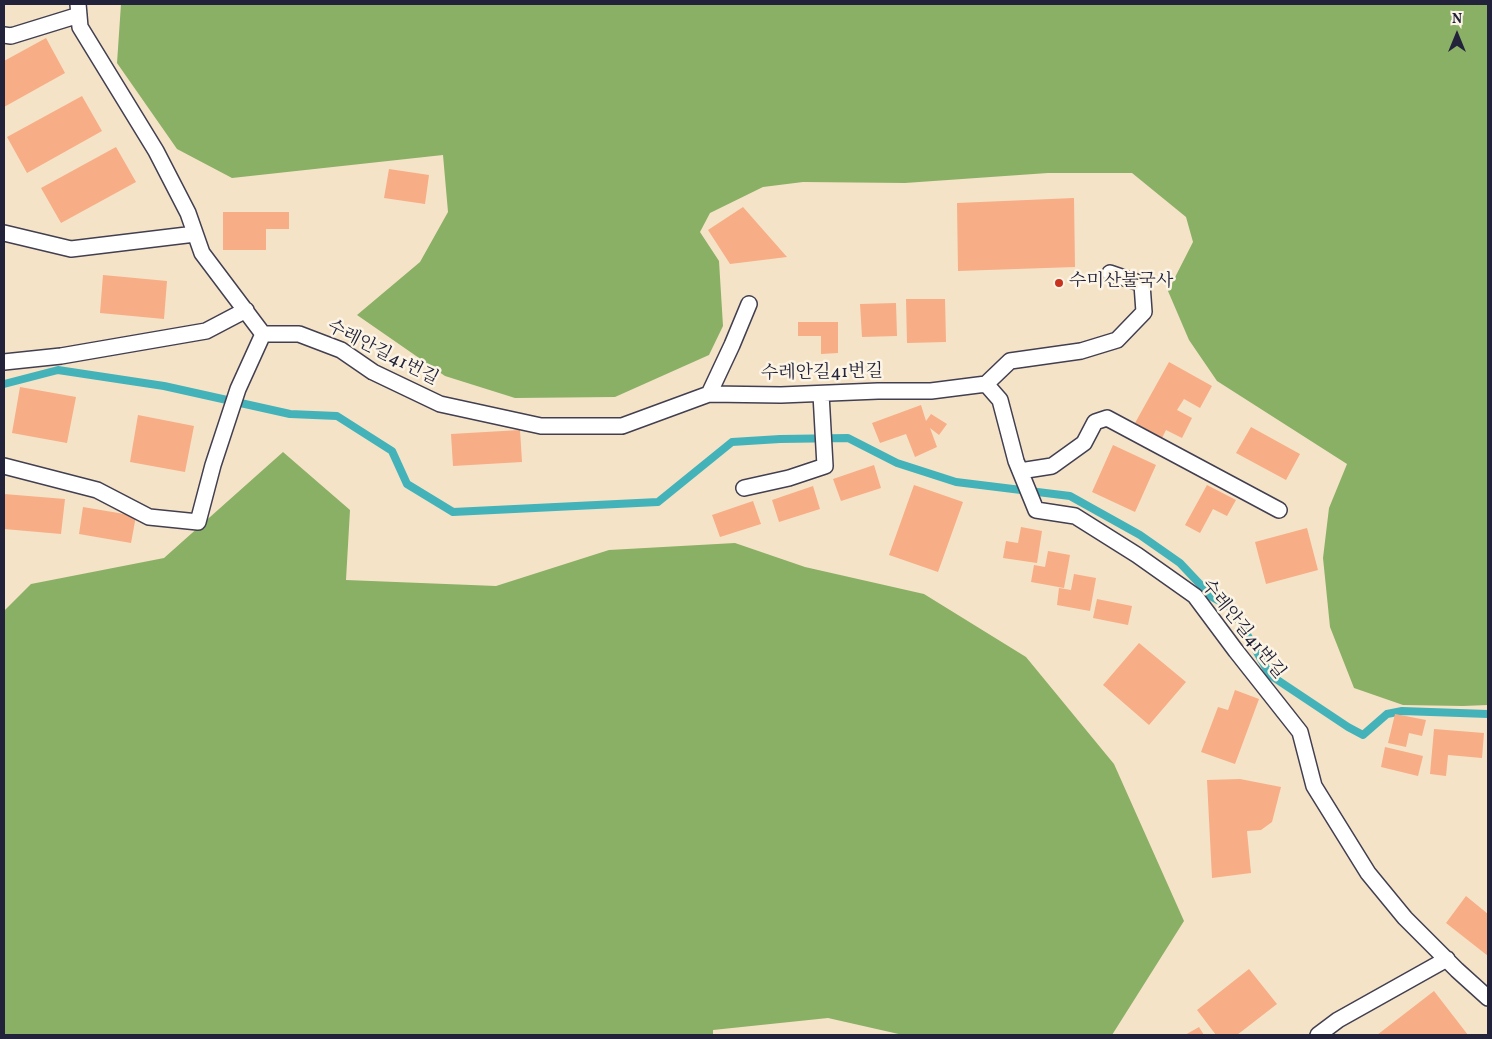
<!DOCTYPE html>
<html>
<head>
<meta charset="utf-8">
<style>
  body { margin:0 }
  #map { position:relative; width:1492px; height:1039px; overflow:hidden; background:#f5e3c8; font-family:Vollkorn,serif }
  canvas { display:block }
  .frame { position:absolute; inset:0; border:5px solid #22223b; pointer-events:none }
  .north { position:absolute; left:1432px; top:10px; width:50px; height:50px; -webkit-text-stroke:4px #fcf5e5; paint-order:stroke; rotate:0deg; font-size:14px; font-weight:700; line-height:20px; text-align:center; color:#22223b }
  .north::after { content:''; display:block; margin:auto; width:18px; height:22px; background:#22223b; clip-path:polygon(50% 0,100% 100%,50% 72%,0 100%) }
</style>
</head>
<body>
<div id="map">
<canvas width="1492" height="1039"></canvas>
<div class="frame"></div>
<div class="north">N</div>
</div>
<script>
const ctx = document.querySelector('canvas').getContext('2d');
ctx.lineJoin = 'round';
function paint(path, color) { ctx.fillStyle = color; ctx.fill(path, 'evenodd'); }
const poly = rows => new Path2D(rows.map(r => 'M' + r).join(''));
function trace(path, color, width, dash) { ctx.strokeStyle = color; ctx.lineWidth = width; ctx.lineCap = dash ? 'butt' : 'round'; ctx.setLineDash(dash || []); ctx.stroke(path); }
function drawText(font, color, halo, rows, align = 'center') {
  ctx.font = font + ' Vollkorn,"Noto Serif KR",serif'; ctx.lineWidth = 5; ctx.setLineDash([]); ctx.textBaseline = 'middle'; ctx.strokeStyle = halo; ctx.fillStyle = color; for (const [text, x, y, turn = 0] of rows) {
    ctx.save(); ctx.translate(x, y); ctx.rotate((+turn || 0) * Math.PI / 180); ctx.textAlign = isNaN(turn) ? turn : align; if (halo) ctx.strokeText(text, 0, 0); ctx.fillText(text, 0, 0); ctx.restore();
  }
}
paint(poly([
  [121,4,1488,4,1488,705,1463,706,1403,705,1354,688,1330,627,1323,558,1329,508,1347,464,1217,381,1189,340,1168,291,1193,242,1186,217,1132,173,1048,173,905,183,803,182,763,187,710,213,700,232,719,261,723,326,709,355,615,397,515,398,445,376,357,315,420,262,448,212,443,155,232,178,177,149,117,63],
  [283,452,350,510,346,580,496,586,609,550,735,543,805,567,924,594,1026,657,1114,764,1184,921,1112,1035,903,1035,828,1018,713,1030,713,1035,4,1035,4,611,31,584,164,558]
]), '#8ab066');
trace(poly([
  [4,384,58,370,164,386,290,414,337,416,392,451,407,484,453,512,658,502,732,442,780,439,848,438,897,463,956,482,1070,496,1140,535,1180,563,1212,597,1232,608,1270,675,1348,727,1363,735,1387,714,1402,711,1488,714]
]), '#43b3b9', 8);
paint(poly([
  [46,38,65,73,4,107,4,61],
  [82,96,102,131,27,173,7,137],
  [116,147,136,182,61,223,41,188],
  [389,169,429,175,425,204,384,198],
  [1074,198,1075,267,958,271,957,203],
  [743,207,787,257,730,264,708,230],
  [223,212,289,212,289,229,266,229,266,250,223,250],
  [103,275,167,281,164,319,100,313],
  [906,299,945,299,946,342,907,343],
  [896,303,897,336,862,337,860,304],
  [798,322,838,322,838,353,821,354,821,336,798,336],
  [1169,362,1212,386,1200,408,1184,399,1177,410,1192,418,1182,438,1166,430,1162,438,1135,423],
  [20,387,76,397,67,443,12,433],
  [921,405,926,421,931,414,947,424,939,435,930,428,937,447,915,457,906,434,880,443,872,423],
  [138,415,194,426,185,472,130,462],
  [1251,427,1300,454,1286,480,1236,453],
  [520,430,522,462,453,466,451,434],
  [1113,445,1156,465,1135,512,1092,492],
  [874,465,881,488,841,501,833,479],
  [914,485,963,502,938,572,889,555],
  [1207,485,1236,500,1227,516,1213,509,1200,533,1185,525],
  [813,486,820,509,779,522,772,500],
  [4,494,65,499,61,534,4,529],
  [753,501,761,524,720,537,712,515],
  [83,507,136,516,131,543,79,534],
  [1021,527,1042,531,1037,563,1003,558,1006,541,1018,543],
  [1307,528,1318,570,1266,584,1255,542],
  [1048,551,1070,555,1064,588,1031,582,1034,565,1045,567],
  [1074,574,1096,578,1090,611,1057,605,1059,588,1071,590],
  [1097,599,1132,606,1128,625,1093,618],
  [1139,643,1186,682,1149,725,1103,685],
  [1235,690,1259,699,1235,764,1201,752,1218,707,1228,710],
  [1395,714,1426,720,1422,736,1409,733,1406,747,1388,743],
  [1434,729,1484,733,1482,758,1448,755,1446,776,1430,774],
  [1385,747,1423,756,1418,776,1381,767],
  [1240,779,1281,787,1272,822,1261,830,1247,831,1251,873,1212,878,1207,780],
  [1466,896,1488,914,1488,956,1446,923],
  [1249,969,1277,1004,1237,1035,1216,1035,1197,1010],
  [1434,991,1468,1035,1377,1035],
  [1199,1027,1204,1035,1185,1035]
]), '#f7ad86');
const service = poly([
  [78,4,80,27,156,151,188,213,202,253,263,334],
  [4,35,11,36,79,15],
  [4,233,71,249,195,234],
  [4,362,61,356,206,331,246,310],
  [986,384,1010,361,1081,351,1117,340,1144,312,1142,284,1110,273],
  [709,394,732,345,749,304],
  [4,466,97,490,149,517,198,522,213,465,238,389,263,334,299,334,341,350,373,372,440,404,541,426,622,426,709,394,781,395,878,391,931,391,986,384,1000,400,1016,461,1036,510,1075,516,1137,555,1195,596,1236,651,1300,732,1314,786,1368,873,1405,918,1457,970,1488,998],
  [1020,471,1052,466,1084,443,1095,422,1107,418,1279,510],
  [744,488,789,478,825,466,821,394],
  [1318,1035,1338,1020,1447,959]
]);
trace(service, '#423f50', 18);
trace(service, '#fff', 15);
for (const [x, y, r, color] of [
  [1059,283,5,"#c8321e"]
]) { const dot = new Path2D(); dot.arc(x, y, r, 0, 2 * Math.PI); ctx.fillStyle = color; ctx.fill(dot); trace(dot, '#fcf5e5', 2); }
drawText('18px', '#22223b', '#fcf5e5', [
  ["수미산불국사",1069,283]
], 'left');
drawText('18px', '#22223b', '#fcf5e5', [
  ["수레안길41번길",382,354,27],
  ["수레안길41번길",822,374,-1],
  ["수레안길41번길",1242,630,51]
]);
</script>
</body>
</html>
